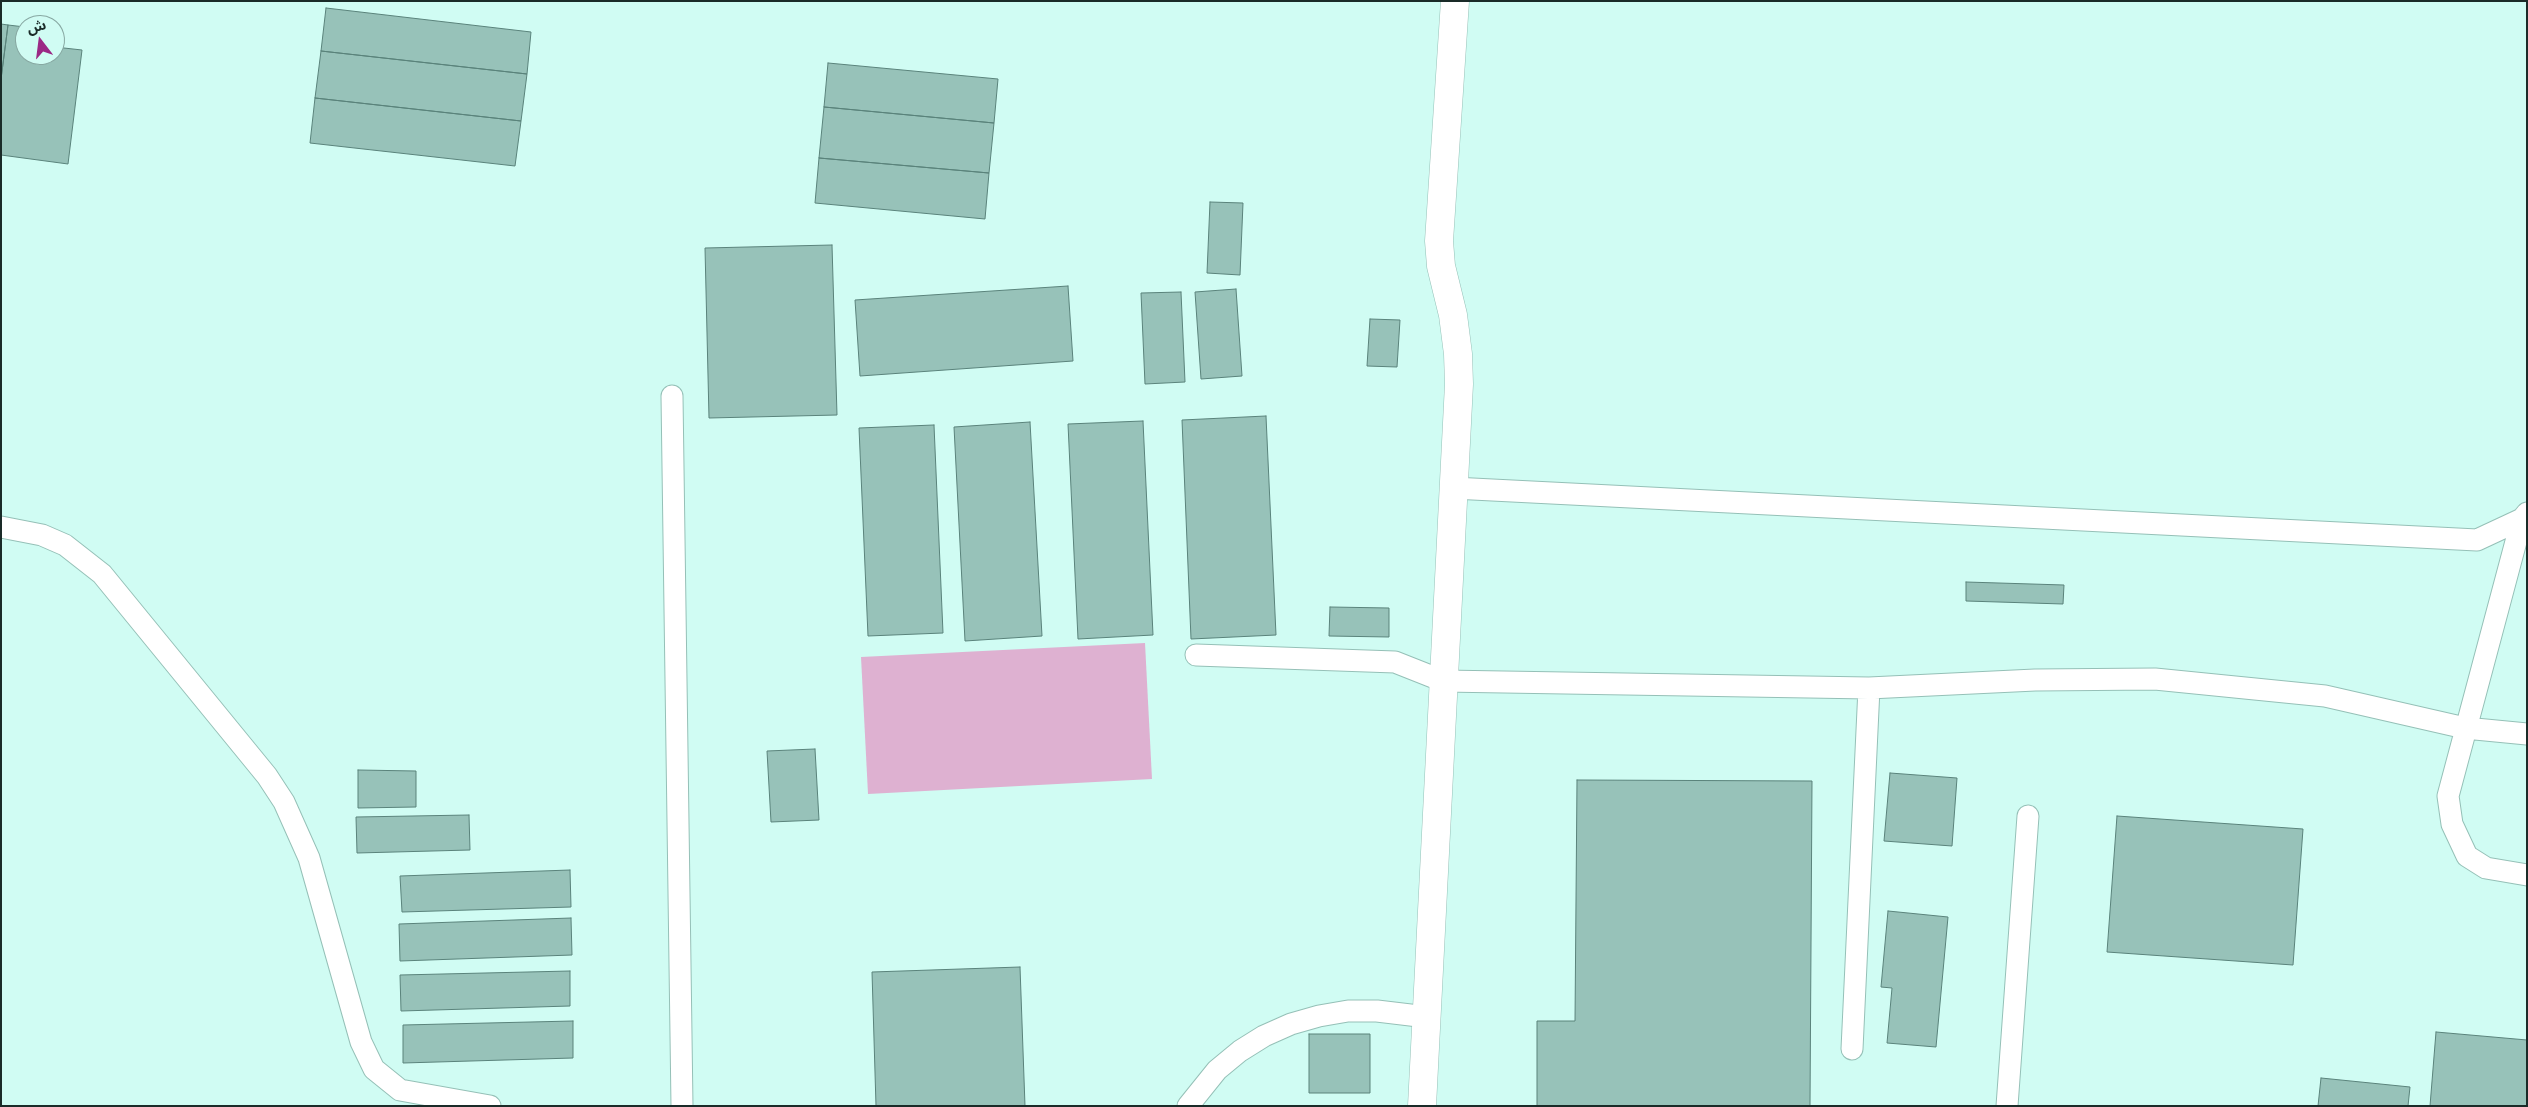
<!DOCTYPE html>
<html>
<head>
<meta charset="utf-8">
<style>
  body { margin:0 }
  #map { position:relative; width:2528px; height:1107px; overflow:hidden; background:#d0fcf3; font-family:"Titillium Web","Noto Sans Arabic",sans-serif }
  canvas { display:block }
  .frame { position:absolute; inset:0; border:2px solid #1a2b28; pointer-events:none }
  .north { position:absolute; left:15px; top:15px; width:50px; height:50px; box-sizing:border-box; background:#d0fcf3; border:1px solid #87a8a2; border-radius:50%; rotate:345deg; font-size:14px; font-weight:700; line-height:20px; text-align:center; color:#1a2b28 }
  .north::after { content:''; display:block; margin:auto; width:18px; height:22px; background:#9b2985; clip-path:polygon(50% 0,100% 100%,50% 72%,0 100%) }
</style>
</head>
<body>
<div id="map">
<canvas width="2528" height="1107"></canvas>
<div class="frame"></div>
<div class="north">ش</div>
</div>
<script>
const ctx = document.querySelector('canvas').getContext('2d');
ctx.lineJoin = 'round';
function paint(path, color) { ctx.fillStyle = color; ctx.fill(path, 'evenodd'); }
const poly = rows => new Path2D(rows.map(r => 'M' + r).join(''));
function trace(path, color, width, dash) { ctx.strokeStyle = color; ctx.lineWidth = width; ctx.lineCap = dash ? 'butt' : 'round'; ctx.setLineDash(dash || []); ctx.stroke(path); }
paint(poly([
  [1145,643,1152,779,868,794,861,657]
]), '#deb1d1');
const building = poly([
  [326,8,531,32,527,74,321,51,326,8],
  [1,24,8,25,1,79,1,24],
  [8,25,25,27,25,55,55,55,55,47,82,50,68,164,1,155,1,79,8,25],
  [321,51,527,74,521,121,315,98,321,51],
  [828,63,998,79,994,123,824,107,828,63],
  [315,98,521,121,515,166,310,143,315,98],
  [824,107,994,123,989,173,819,158,824,107],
  [819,158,989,173,985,219,815,203,819,158],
  [1210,202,1243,203,1240,275,1207,273,1210,202],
  [832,245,837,415,709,418,705,248,832,245],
  [1068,286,1073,361,860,376,855,300,1068,286],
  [1236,289,1242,376,1201,379,1195,292,1236,289],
  [1181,292,1185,382,1145,384,1141,293,1181,292],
  [1370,319,1400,320,1397,367,1367,366,1370,319],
  [1266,416,1276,635,1191,639,1182,420,1266,416],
  [1143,421,1153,635,1078,639,1068,424,1143,421],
  [1030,422,1042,636,965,641,954,427,1030,422],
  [934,425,943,633,868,636,859,428,934,425],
  [1966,582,2064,585,2063,604,1966,601,1966,582],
  [1330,607,1389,608,1389,637,1329,636,1330,607],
  [815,749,819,820,771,822,767,751,815,749],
  [358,770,416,771,416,807,358,808,358,770],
  [1890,773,1957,778,1952,846,1884,841,1890,773],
  [1577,780,1812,781,1810,1106,1537,1106,1537,1021,1575,1021,1577,780],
  [469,815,470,850,357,853,356,817,469,815],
  [2117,816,2303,829,2293,965,2107,952,2117,816],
  [570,870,571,907,402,912,400,876,570,870],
  [1888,911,1948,917,1936,1047,1887,1043,1892,988,1881,987,1888,911],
  [571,918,572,955,400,961,399,924,571,918],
  [1020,967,1025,1106,876,1106,872,972,1020,967],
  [570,971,570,1006,401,1011,400,975,570,971],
  [573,1021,573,1058,403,1063,403,1025,573,1021],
  [2436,1032,2527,1040,2527,1106,2430,1106,2436,1032],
  [1309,1034,1370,1034,1370,1093,1309,1093,1309,1034],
  [2321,1078,2410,1087,2408,1106,2318,1106,2321,1078]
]);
paint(building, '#97c2b9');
trace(building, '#5a837b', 1);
const service = poly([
  [672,396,682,1106],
  [1453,488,2477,540,2522,519,2527,513],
  [2522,519,2448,796,2452,824,2467,856,2486,868,2527,875],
  [1,527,42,535,65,545,102,574,267,776,284,802,309,858,361,1042,374,1069,400,1090,490,1106],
  [1196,655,1395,662,1443,681,1869,688,2035,680,2155,679,2325,696,2465,728,2527,734],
  [1852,1049,1869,688],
  [1188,1106,1217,1070,1240,1051,1264,1036,1291,1024,1319,1016,1348,1011,1377,1011,1427,1017],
  [2007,1106,2028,816]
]);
const minor = poly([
  [1422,1106,1459,384,1458,354,1453,315,1441,266,1439,241,1455,1]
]);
trace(service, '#95c0b7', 23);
trace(minor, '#95c0b7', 29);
trace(service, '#fff', 21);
trace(minor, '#fff', 28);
</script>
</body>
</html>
